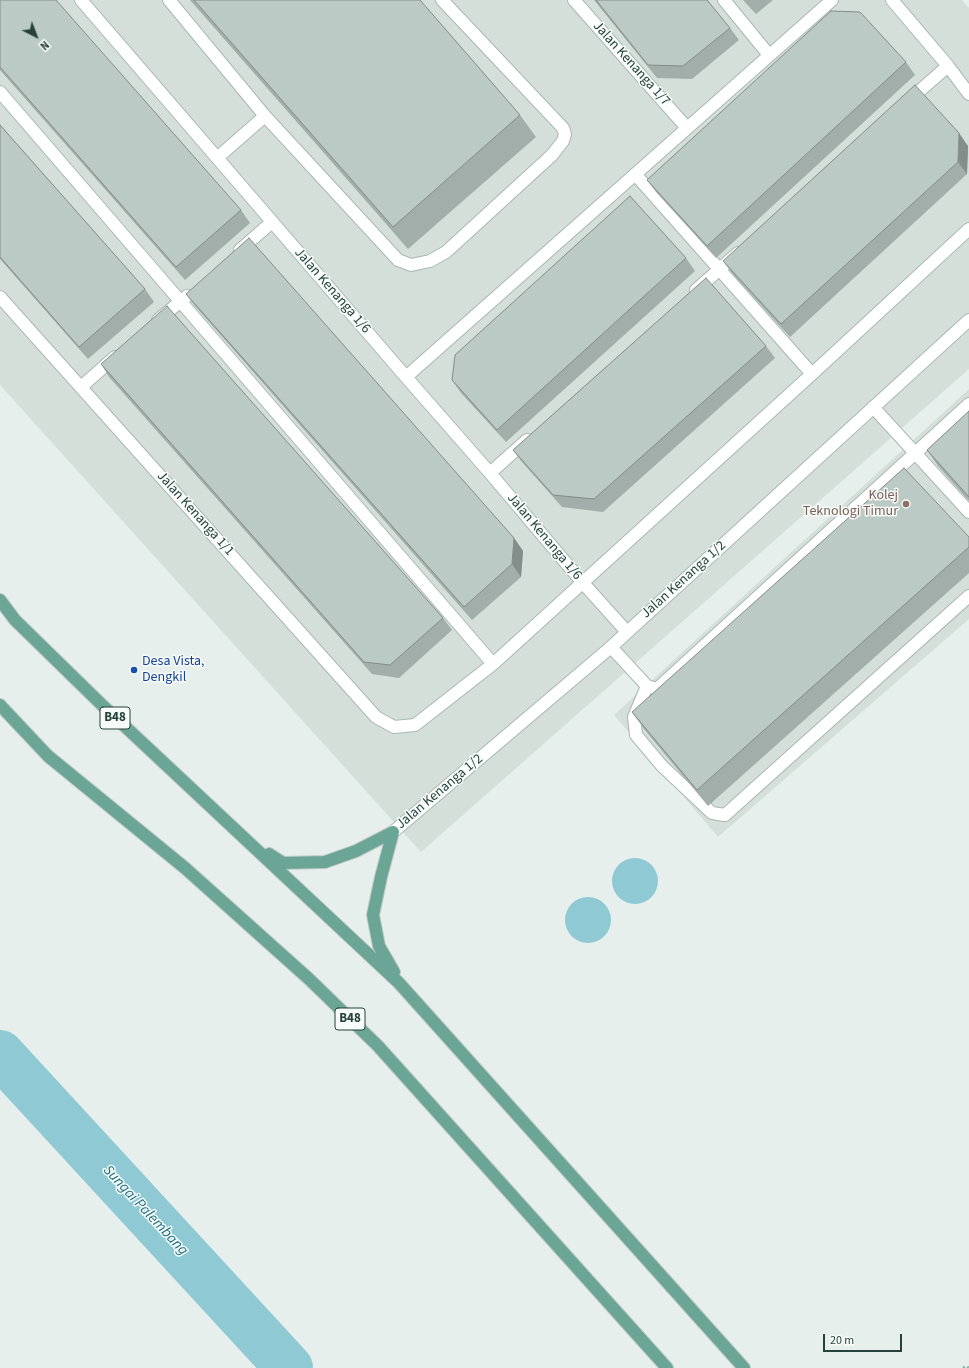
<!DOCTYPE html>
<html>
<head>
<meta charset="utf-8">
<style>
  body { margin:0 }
  #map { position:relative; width:969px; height:1368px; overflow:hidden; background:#e6efeb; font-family:"Source Sans 3",sans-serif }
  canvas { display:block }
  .north { position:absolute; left:16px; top:16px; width:40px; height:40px; -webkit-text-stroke:3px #f7fbf9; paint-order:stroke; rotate:138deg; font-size:11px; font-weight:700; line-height:16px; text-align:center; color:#24423a }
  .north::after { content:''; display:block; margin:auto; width:14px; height:18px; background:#24423a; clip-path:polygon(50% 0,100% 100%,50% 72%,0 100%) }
  .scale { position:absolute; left:823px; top:1334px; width:79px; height:18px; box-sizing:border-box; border:2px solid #24423a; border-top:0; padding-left:5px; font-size:12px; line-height:14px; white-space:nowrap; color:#24423a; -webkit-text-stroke:3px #f7fbf9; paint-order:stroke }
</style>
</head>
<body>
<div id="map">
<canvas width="969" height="1368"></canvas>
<div class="north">N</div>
<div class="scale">20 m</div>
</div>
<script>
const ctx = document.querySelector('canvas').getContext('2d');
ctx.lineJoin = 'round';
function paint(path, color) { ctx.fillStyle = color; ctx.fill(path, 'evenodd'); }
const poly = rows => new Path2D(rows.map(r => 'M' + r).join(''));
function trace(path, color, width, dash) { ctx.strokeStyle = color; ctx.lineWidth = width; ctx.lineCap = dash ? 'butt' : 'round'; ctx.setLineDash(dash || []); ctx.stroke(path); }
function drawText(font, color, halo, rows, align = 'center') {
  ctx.font = font + ' "Source Sans 3",sans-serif'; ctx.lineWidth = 3; ctx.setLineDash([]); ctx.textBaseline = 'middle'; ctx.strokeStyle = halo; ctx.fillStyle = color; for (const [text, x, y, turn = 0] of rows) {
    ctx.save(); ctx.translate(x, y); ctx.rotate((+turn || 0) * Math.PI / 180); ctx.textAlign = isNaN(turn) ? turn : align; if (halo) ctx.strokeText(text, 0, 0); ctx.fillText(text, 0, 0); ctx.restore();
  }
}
paint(poly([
  [0,0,962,0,969,8,969,369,421,852,0,385],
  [969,389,969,619,718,837,614,715]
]), '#d4dfda');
paint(poly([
  '612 881a23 23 0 1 1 46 0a23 23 0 1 1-46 0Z',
  '565 920a23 23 0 1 1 46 0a23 23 0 1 1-46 0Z'
]), '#8ec9d4');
trace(poly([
  [0,1054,289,1368]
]), '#8ec9d4', 48);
const minor = poly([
  [81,0,406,377,490,473,583,583,627,632],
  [169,0,265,116,398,260,411,265,430,261,446,252,552,155,563,141,565,134,563,128,442,0],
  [574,0,687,128],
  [724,0,769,55],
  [892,0,948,66,969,94],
  [0,92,493,664],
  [908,101,948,66],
  [217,158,265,116],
  [635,174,812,374],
  [240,250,272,222],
  [696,290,738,253],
  [0,297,376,717,394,727,415,725,493,664,812,374,969,229],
  [158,320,187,296],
  [406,377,832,0],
  [81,387,115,357],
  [873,407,969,512],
  [490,473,527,440],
  [611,647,647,686,657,689,969,404],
  [647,686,634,717,636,735,662,766,712,813,725,815,969,596],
  [393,832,611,647,969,320]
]);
const major = poly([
  [0,600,15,620,101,704,399,983,744,1368],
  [0,705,48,756,185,868,309,979,378,1046,667,1368],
  [393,832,381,877,373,915,379,946,394,972],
  [269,854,283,863,325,862,356,851,393,832]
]);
trace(minor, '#a8b8b2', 14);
trace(major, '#c2cac8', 14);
trace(poly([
  [963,1368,966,1366,969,1368]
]), '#86b3a5', 2.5, [2, 3]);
trace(minor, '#fff', 12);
trace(major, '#6aa596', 12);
paint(poly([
  [0,0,241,210,250,223,185,280,0,70],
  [190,0,420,0,520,115,536,137,408,249],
  [594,0,707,0,730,28,739,40,692,79,657,78],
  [743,0,773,0,756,14],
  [906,62,915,75,716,258,656,192,647,180],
  [0,125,145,289,154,302,88,359,0,259],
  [968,146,967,174,790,337,732,273,723,261],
  [686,258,695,271,506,442,461,393,452,380],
  [186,294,514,538,523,551,521,577,472,620,195,306],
  [766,346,775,358,603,512,562,507,522,462,513,450],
  [101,364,443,618,452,630,399,678,372,674,109,377],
  [969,411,969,501,938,466,927,450],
  [969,537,969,573,708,806,644,729,632,712]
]), '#a1aea9');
paint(poly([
  [959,133,968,146,967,174,958,162],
  [514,538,523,551,521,577,512,564]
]), '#838d89');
const building = poly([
  [0,0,56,0,241,210,176,267,0,67,0,0],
  [194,0,420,0,520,115,393,227,194,0],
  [596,0,707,0,730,28,683,66,648,65,596,0],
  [831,11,860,12,906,62,707,246,647,180,831,11],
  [915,85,959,133,958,162,781,324,723,261,915,85],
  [0,125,145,289,79,347,0,257,0,125],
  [630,196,686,258,497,430,452,380,455,355,630,196],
  [249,238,514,538,512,564,464,607,186,294,249,238],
  [706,278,766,346,594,499,553,495,513,450,706,278],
  [167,306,443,618,390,665,364,662,101,364,167,306],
  [969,411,969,497,927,450,969,411],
  [904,468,969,537,969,547,697,790,632,712,904,468]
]);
paint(building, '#bbcac4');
trace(building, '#838d89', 1);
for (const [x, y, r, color] of [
  [906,504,4,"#8d6e63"],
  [134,670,4,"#1a4fb4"]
]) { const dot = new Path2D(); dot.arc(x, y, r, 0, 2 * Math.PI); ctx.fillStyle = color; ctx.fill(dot); trace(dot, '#f7fbf9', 1.5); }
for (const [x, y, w] of [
  [115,718,30],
  [350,1019,30]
]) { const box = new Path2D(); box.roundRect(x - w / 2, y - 11, w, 22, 3); ctx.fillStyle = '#f7fbf9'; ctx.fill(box); trace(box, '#24423a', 1); }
drawText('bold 13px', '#24423a', null, [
  ["B48",115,718],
  ["B48",350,1019]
]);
drawText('14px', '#24423a', '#f7fbf9', [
  ["Jalan Kenanga 1/7",631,64,48],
  ["Jalan Kenanga 1/6",332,291,49],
  ["Jalan Kenanga 1/1",195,514,48],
  ["Jalan Kenanga 1/6",544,537,50],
  ["Jalan Kenanga 1/2",684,580,-42],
  ["Jalan Kenanga 1/2",440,792,-40]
]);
drawText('14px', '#785e54', '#f7fbf9', [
  ["Kolej",898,496],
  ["Teknologi Timur",898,512]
], 'right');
drawText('14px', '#164399', '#f7fbf9', [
  ["Desa Vista,",142,662],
  ["Dengkil",142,678]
], 'left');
drawText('italic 15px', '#1c6f80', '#f7fbf9', [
  ["Sungai Palembang",145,1211,47]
]);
</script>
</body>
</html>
